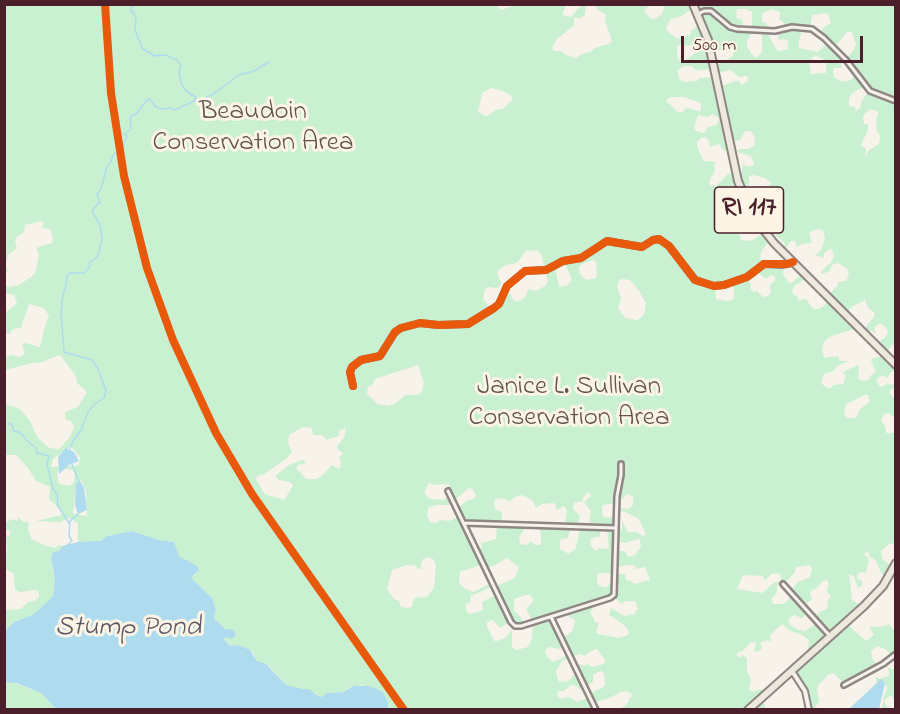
<!DOCTYPE html>
<html>
<head>
<meta charset="utf-8">
<style>
  body { margin:0 }
  #map { position:relative; width:900px; height:714px; overflow:hidden; background:#f7f3ea; font-family:"Indie Flower",sans-serif }
  canvas { display:block }
  .frame { position:absolute; inset:0; border:6px solid #4a1f2b; pointer-events:none }
  .scale { position:absolute; left:681px; top:36px; width:182px; height:27px; box-sizing:border-box; border:3px solid #4a1f2b; border-top:0; padding-left:8px; font-size:18px; line-height:21px; white-space:nowrap; color:#4a1f2b; -webkit-text-stroke:4px #fcf5e5; paint-order:stroke }
</style>
</head>
<body>
<div id="map">
<canvas width="900" height="714"></canvas>
<div class="frame"></div>
<div class="scale">500 m</div>
</div>
<script>
const ctx = document.querySelector('canvas').getContext('2d');
ctx.lineJoin = 'round';
function paint(path, color) { ctx.fillStyle = color; ctx.fill(path, 'evenodd'); }
const poly = rows => new Path2D(rows.map(r => 'M' + r).join(''));
function trace(path, color, width, dash) { ctx.strokeStyle = color; ctx.lineWidth = width; ctx.lineCap = dash ? 'butt' : 'round'; ctx.setLineDash(dash || []); ctx.stroke(path); }
function drawText(font, color, halo, rows, align = 'center') {
  ctx.font = font + ' "Indie Flower",sans-serif'; ctx.lineWidth = 6; ctx.setLineDash([]); ctx.textBaseline = 'middle'; ctx.strokeStyle = halo; ctx.fillStyle = color; for (const [text, x, y, turn = 0] of rows) {
    ctx.save(); ctx.translate(x, y); ctx.rotate((+turn || 0) * Math.PI / 180); ctx.textAlign = isNaN(turn) ? turn : align; if (halo) ctx.strokeText(text, 0, 0); ctx.fillText(text, 0, 0); ctx.restore();
  }
}
paint(poly([
  [495,4,501,10,516,5,566,4,562,15,571,17,581,5,586,5,585,15,581,18,574,18,574,25,557,39,552,48,554,51,560,51,566,55,576,58,582,54,590,52,597,47,609,44,612,41,605,21,606,15,597,9,596,5,656,5,656,8,654,5,649,5,644,11,650,18,655,19,662,14,665,5,895,5,896,340,885,354,895,365,895,372,892,371,887,378,882,375,877,379,877,383,881,387,886,385,888,382,890,385,895,384,895,387,890,390,890,394,895,399,895,418,888,413,884,414,881,420,885,426,886,433,895,433,895,543,889,544,881,551,882,559,893,567,887,578,882,574,875,560,870,557,868,551,864,554,869,559,866,573,861,572,858,574,857,578,862,581,862,585,858,588,854,576,849,574,852,600,863,607,846,623,866,641,874,635,869,627,884,626,889,624,895,632,895,654,893,656,885,649,877,646,871,651,872,658,877,667,845,685,834,673,829,674,818,685,817,690,819,701,815,708,810,709,807,695,792,671,811,654,808,650,809,640,800,634,790,631,782,624,770,635,771,642,767,640,760,643,762,648,759,651,754,652,756,643,750,642,744,650,736,654,739,658,742,655,747,658,747,672,751,679,749,689,753,692,761,689,766,694,760,699,764,704,765,709,620,709,627,704,630,697,633,697,631,693,626,691,620,692,612,697,594,703,596,709,385,709,389,706,383,692,361,685,349,688,343,692,327,693,321,697,308,689,303,689,286,685,270,667,257,661,252,651,239,645,230,646,224,639,226,637,225,629,214,618,216,610,212,598,191,578,197,573,197,566,179,556,174,542,159,540,132,531,107,536,100,542,78,542,78,524,76,522,68,518,61,522,36,521,61,515,63,512,49,499,50,487,36,481,28,468,16,455,5,455,5,404,20,409,30,421,37,437,49,448,59,449,70,437,74,427,72,422,65,419,65,412,78,407,87,392,77,383,76,376,60,355,42,362,32,363,5,370,5,357,12,355,19,357,22,356,25,353,22,344,25,343,40,347,44,329,49,316,44,308,29,304,21,328,13,329,9,334,5,333,5,313,17,303,14,295,5,293,4,285,10,287,19,285,35,274,39,255,36,248,52,243,53,238,50,229,42,228,44,223,42,221,25,225,24,232,17,237,15,242,17,248,9,254,6,265,8,271,5,274,5,5],
  [694,7,702,23,691,31,690,35,678,39,668,32,666,27,671,19,682,16],
  [737,9,745,9,752,12,752,29,742,29,743,20,736,18],
  [771,9,780,12,779,19,784,23,784,28,779,30,778,38,779,40,784,39,788,41,788,49,780,51,777,50,769,36,767,24,762,21,762,14],
  [825,13,828,14,831,23,824,27,819,34,828,42,818,52,799,48,799,40,803,28,810,28,812,15],
  [753,30,762,30,762,52,757,57,754,57,747,47,747,42],
  [847,32,852,32,856,45,851,54,845,58,835,47],
  [682,44,686,46,697,44,701,50,692,55,687,60,683,61,678,59,677,50,677,46],
  [728,44,734,49,733,56,719,64,713,64,711,50,721,50],
  [815,55,826,61,826,73,811,74,809,62],
  [846,61,856,73,851,80,842,82,834,77,833,72,834,68,841,68,841,65],
  [684,66,691,66,696,70,714,69,716,73,731,70,739,77,747,76,748,81,742,85,738,80,725,85,718,85,716,77,699,78,697,81,686,82,680,80,678,75,678,70],
  [865,86,869,91,862,100,860,108,856,111,855,107,849,106,849,99,852,93],
  [491,88,500,90,510,95,513,99,503,109,496,110,488,116,485,116,478,112,480,103,482,93],
  [671,97,684,97,701,103,701,110,699,111,686,108,683,112,677,112,670,104,667,103,667,99],
  [871,109,879,112,876,120,877,131,880,136,879,144,869,150,865,157,866,149,861,145,868,130,868,125,864,124,863,118,864,114],
  [712,114,719,118,717,125,708,127,704,133,696,131,694,128,697,117,699,115,708,117],
  [748,131,752,132,755,138,754,146,748,149,739,149,737,152,751,156,754,164,752,166,746,166,743,163,742,171,728,174,716,186,710,186,709,182,715,170,714,166,716,162,704,161,697,147,697,142,701,138,705,137,709,141,710,147,719,144,724,151,731,150,730,142,740,140,744,132],
  [753,175,765,178,771,183,768,188,761,186,763,193,760,196,753,195,751,192,743,195,741,188,749,185,749,176],
  [763,200,769,207,768,213,763,216,768,225,758,237,751,241,741,240,737,227,752,215,747,203,752,201,757,205,759,201],
  [817,229,823,230,825,238,821,250,815,255,824,258,824,253,831,248,834,256,830,264,826,266,821,272,822,274,830,271,832,265,838,263,847,268,849,275,846,281,838,282,837,286,828,296,829,298,825,305,819,309,813,309,806,299,798,300,797,296,793,294,792,290,795,285,800,283,807,276,803,272,792,283,789,283,783,274,784,265,763,264,760,257,761,252,774,234,785,243,783,251,791,241,795,241,797,247,802,244,812,243,809,233],
  [536,250,541,254,547,277,548,282,545,286,536,291,529,289,525,297,518,302,513,300,511,294,506,294,501,308,493,312,483,299,485,290,488,287,497,288,500,286,501,282,497,274,498,270,506,265,517,263,526,251],
  [593,260,596,262,597,274,596,278,586,280,579,273,579,268,582,264],
  [562,265,566,266,572,280,567,286,559,287,556,271],
  [756,271,766,279,771,275,775,277,775,281,770,285,771,292,768,296,763,297,757,291,754,292,750,290,751,284,746,278],
  [622,279,630,280,639,291,646,303,644,315,637,320,625,318,618,308,621,299,617,286,619,281],
  [732,283,734,288,733,300,727,301,716,299,715,286],
  [865,300,868,308,875,313,873,318,863,330,865,335,870,330,876,334,874,328,878,324,882,324,888,330,887,335,876,345,883,352,879,357,873,358,871,361,876,372,870,376,869,380,861,381,858,378,859,368,858,365,843,372,846,377,843,384,833,385,831,388,827,388,821,383,824,374,834,371,837,366,848,361,840,361,838,356,824,358,822,349,824,342,829,337,851,330,856,326,845,314,853,306],
  [418,365,424,383,421,393,417,395,405,395,396,403,389,406,377,404,367,394,368,387,372,385,375,379],
  [865,395,868,395,870,402,860,409,856,418,847,418,844,414,846,404],
  [303,427,312,428,313,435,322,435,327,440,338,436,340,430,346,428,344,438,337,446,338,450,343,453,339,458,341,463,340,469,332,465,320,477,316,479,306,479,296,468,298,465,304,464,306,461,302,460,289,465,275,476,279,480,290,482,293,486,284,500,265,494,256,480,257,476,264,474,286,459,292,452,288,443,289,435],
  [71,446,80,458,79,464,75,466,51,467,53,459],
  [62,468,73,470,75,475,73,484,69,486,59,484,57,474,58,470],
  [81,480,86,491,87,516,74,514,73,512,77,481],
  [429,483,436,485,449,484,450,495,444,500,430,499,424,493],
  [469,488,473,489,476,496,474,499,468,500,457,508,460,516,449,521,441,520,436,523,430,522,427,516,428,508,437,505,449,505],
  [589,492,591,496,584,502,591,511,589,527,580,527,576,548,569,554,560,549,560,542,561,539,568,538,571,527,577,527,580,516,573,509,574,503,583,501,583,497],
  [627,494,633,496,633,505,628,509,617,508,618,511,625,512,639,519,646,534,643,536,637,532,628,532,622,520,622,529,617,530,617,515,609,518,604,517,602,514,602,505,617,503,618,500,623,499],
  [522,495,532,500,536,508,542,504,552,503,556,504,556,510,564,506,567,510,565,526,539,526,541,536,541,545,535,545,531,541,527,545,520,544,519,537,524,530,523,525,502,524,502,512,495,509,494,501,497,498,506,499,509,502,515,497],
  [465,523,497,524,496,539,481,543,482,547,477,551],
  [600,528,607,528,609,548,605,549,600,548,596,551,591,546,590,540,595,537,600,537],
  [638,539,640,540,641,546,635,555,628,557,625,551,616,551,617,541,625,543],
  [428,557,433,559,436,565,434,588,427,597,414,598,412,606,408,608,401,607,399,601,394,599,387,589,392,570,407,565,416,566,418,569,420,569,423,559],
  [507,558,519,567,515,578,494,587,497,594,482,602,483,610,471,614,467,613,465,605,470,602,471,596,493,586,492,583,473,592,464,588,459,583,460,572,483,564,486,568,495,565],
  [630,565,635,565,636,569,645,567,650,580,634,584,632,581,626,580,625,574,616,574,615,584,610,584,606,588,600,586,597,583,598,573,616,573,616,567],
  [810,565,812,569,810,577,798,582,790,591,792,595,787,601,783,604,773,604,772,598,777,593,777,586,781,582,784,584,795,572,796,567],
  [777,573,781,575,780,582,775,582,762,593,737,589,743,575,763,576,765,581,771,574],
  [827,580,829,585,826,590,831,597,828,600,827,609,820,612,814,617,817,623,805,631,798,630,789,624,789,619,794,615,802,618,808,612,803,606,812,599,810,593,812,590,817,588,823,581],
  [525,595,530,595,533,599,532,603,526,609,533,622,532,639,528,647,516,650,512,647,512,630,505,638,497,641,494,641,487,626,487,622,493,620,500,628,511,621,516,626,524,625,521,617,514,611,514,599],
  [613,596,622,604,626,601,635,601,638,608,634,615,629,614,627,616,622,615,611,608,609,615,624,625,629,632,628,635,619,638,598,634,596,632,599,624,595,622,590,612,593,609,592,604],
  [568,612,569,617,574,619,575,622,572,631,562,639,552,616],
  [549,647,560,649,565,647,569,655,553,662,546,655,545,651],
  [597,649,605,660,604,664,592,667,588,664,584,666,581,664,576,666,578,673,573,676,571,679,566,682,558,681,556,671,562,661,579,654,585,656,591,651],
  [600,671,604,673,605,684,604,687,589,694,590,697,577,702,569,697,562,699,557,696,558,691,564,691,571,685,577,686,579,689,585,687,593,682,593,675],
  [19,517,22,521,29,523,28,528,31,539,47,546,56,548,58,545,62,546,60,550,55,551,52,567,55,580,53,596,34,614,14,622,5,631,5,610,21,609,28,602,34,601,39,597,39,592,35,590,20,592,15,590,14,574,5,569,7,546,5,537,9,536,11,531,5,530,5,522,14,519,17,521],
  [885,663,888,668,895,670,895,700,891,695,884,700,887,707,890,708,889,709,882,709,884,695,887,690,887,686,882,682,877,683,875,676,879,679,889,676,889,671],
  [9,681,41,693,56,709,5,710,5,682]
]), '#c9f0d0');
paint(poly([
  [66,448,74,452,79,461,69,465,59,474,58,457],
  [79,479,84,488,87,510,78,514,75,505,76,484],
  [132,531,159,540,174,542,179,556,197,566,199,570,191,578,212,598,216,610,214,618,225,629,233,630,236,635,232,639,226,637,224,639,230,646,239,645,250,650,257,661,266,664,286,685,303,689,310,689,315,694,321,697,327,693,343,692,354,686,369,686,383,692,388,703,388,707,385,710,56,709,41,693,16,683,5,682,5,631,14,622,34,614,53,596,55,580,51,558,54,552,60,550,62,546,78,542,101,541,107,536],
  [881,679,885,683,879,709,849,709]
]), '#aedcee');
trace(poly([
  [195,101,212,95,239,75,254,71,269,62],
  [120,151,124,149,123,145,127,136,124,134,131,129,130,117,136,114,146,101,150,99,156,107,164,109,171,108,175,110,194,101,196,97,186,91,181,83,179,72,181,65,177,60,166,55,155,56,142,48,135,30,136,19,134,13,131,12,132,4],
  [4,424,12,424,14,431,21,433,26,440,36,448,37,453,49,456,47,464,53,489,57,494,58,506,69,523],
  [70,449,73,441,81,430,88,412,95,404,104,398,106,391,98,369,92,360,64,352,61,313,63,294,66,286,67,276,70,273,84,273,89,268,90,262,96,258,99,252,102,239,100,225,93,213,93,209,100,202,97,194,101,189,107,166,111,162,113,155,118,151],
  [72,464,78,479],
  [65,547,72,541,69,536,70,521,78,514]
]), '#aedcee', 1.5);
const minor = poly([
  [698,14,704,11,711,11,730,27,737,29,775,31,792,27,812,29,824,38,846,60,870,91,896,101],
  [353,386,350,372,352,367,361,360,380,356,395,332,401,328,420,323,438,325,468,324,494,308,499,304,507,286,525,271,546,270,563,261,581,258,607,241,642,247,653,240,659,239,669,246,695,280,714,286,724,285,747,277,764,264,782,265,792,263],
  [448,491,511,622,515,626,521,626,610,598,614,595,617,496,621,475,621,464],
  [464,523,616,528],
  [783,584,830,636],
  [551,617,596,710],
  [844,685,883,664,896,654]
]);
const tertiary = poly([
  [792,671,805,691,809,710]
]);
const primary = poly([
  [693,4,708,40,738,181,752,215,774,243,896,365],
  [748,710,864,606,883,586,896,563]
]);
trace(minor, '#908684', 8);
trace(tertiary, '#908684', 8);
trace(primary, '#908684', 10);
trace(minor, '#f5f2ec', 3);
trace(tertiary, '#f5f2ec', 4);
trace(primary, '#eee9df', 6);
trace(poly([
  [105,4,111,93,124,176,147,268,173,340,216,433,252,494,404,710],
  [353,386,350,372,352,367,361,360,380,356,395,332,401,328,420,323,438,325,468,324,494,308,499,304,507,286,525,271,546,270,563,261,581,258,607,241,642,247,653,240,659,239,669,246,695,280,714,286,724,285,747,277,764,264,787,264,793,262]
]), '#e8590c', 8);
for (const [x, y, w] of [
  [749,210,69]
]) { const box = new Path2D(); box.roundRect(x - w / 2, y - 23, w, 46, 4.5); ctx.fillStyle = '#fcf5e5'; ctx.fill(box); trace(box, '#4a1f2b', 1.5); }
drawText('bold 26px', '#4a1f2b', null, [
  ["RI 117",749,210]
]);
drawText('27px', '#60524f', '#fcf5e5', [
  ["Beaudoin",253,114],
  ["Conservation Area",253,145],
  ["Janice L. Sullivan",569,389],
  ["Conservation Area",569,420]
]);
drawText('italic 28px', '#5e5566', '#fcf5e5', [
  ["Stump Pond",128,629]
]);
</script>
</body>
</html>
